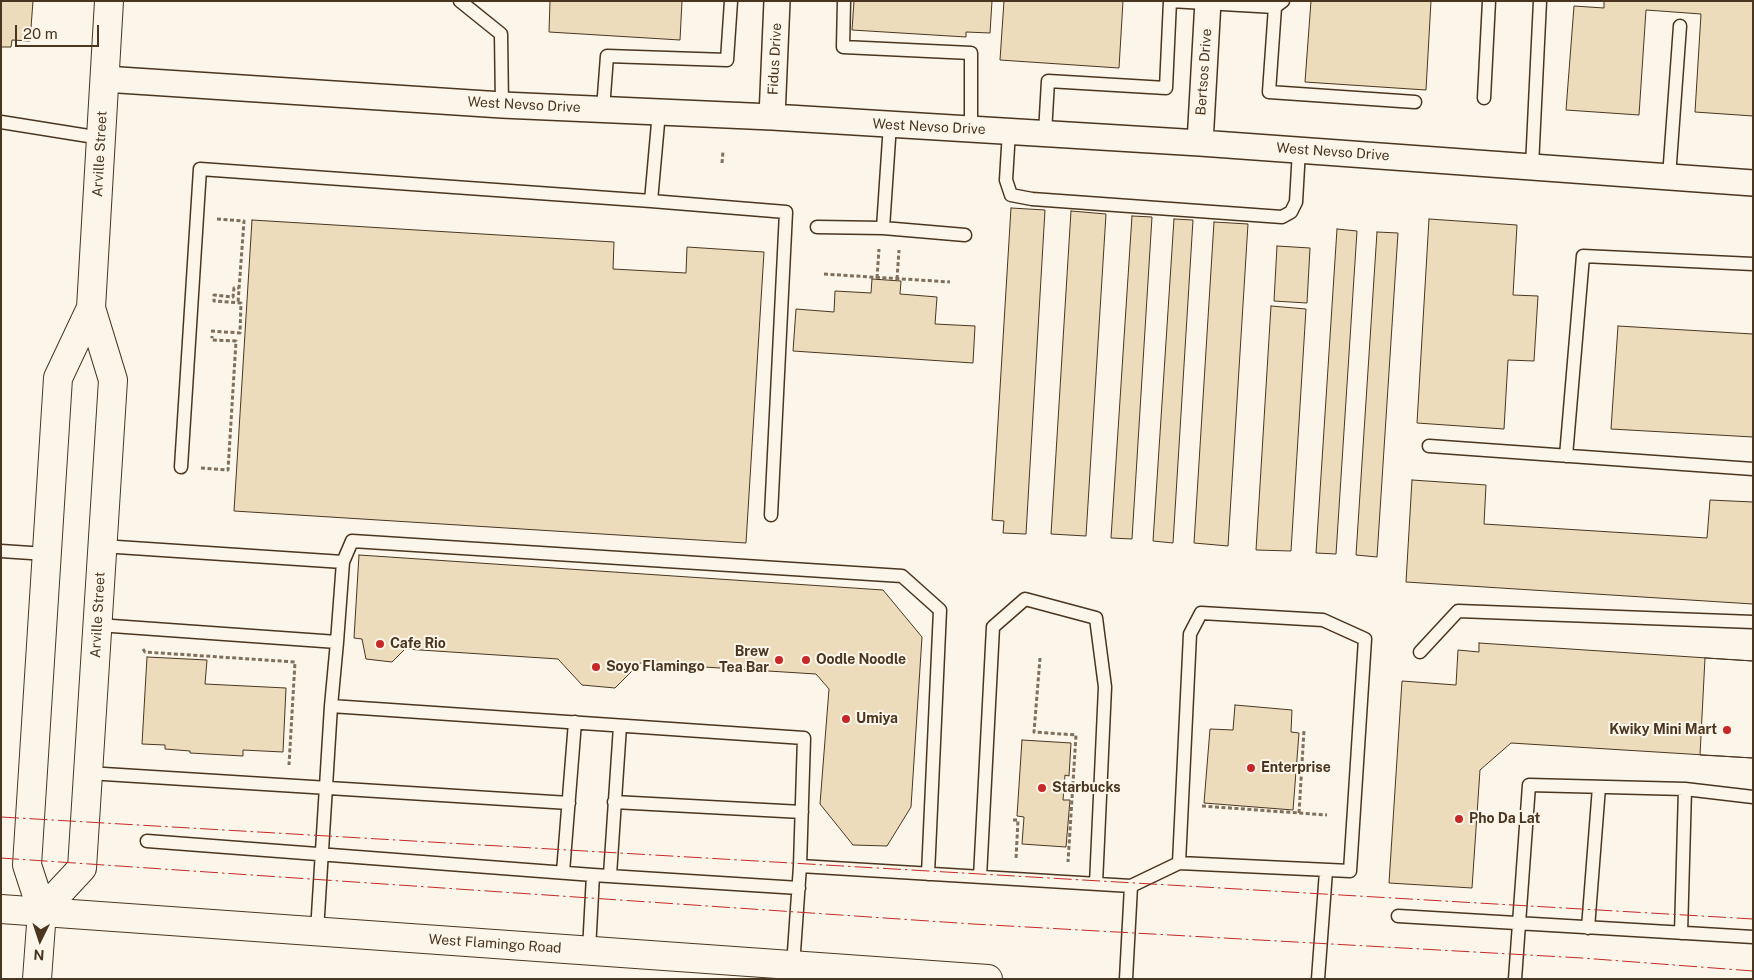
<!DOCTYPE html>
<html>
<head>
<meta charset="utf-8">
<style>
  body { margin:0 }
  #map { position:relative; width:1754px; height:980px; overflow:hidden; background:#fbf6e9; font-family:"Public Sans",sans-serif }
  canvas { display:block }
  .frame { position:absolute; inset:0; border:2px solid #4a3520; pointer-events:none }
  .north { position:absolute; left:15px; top:915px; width:50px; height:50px; -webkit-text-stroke:4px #fbf6e9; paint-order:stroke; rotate:184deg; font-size:14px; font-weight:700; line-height:20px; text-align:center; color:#4a3520 }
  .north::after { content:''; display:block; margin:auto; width:18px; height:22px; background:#4a3520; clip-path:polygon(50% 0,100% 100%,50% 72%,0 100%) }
  .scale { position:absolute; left:15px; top:25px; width:84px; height:22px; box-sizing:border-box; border:2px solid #4a3520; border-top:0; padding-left:6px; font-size:15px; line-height:18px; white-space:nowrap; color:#4a3520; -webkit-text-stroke:4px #fbf6e9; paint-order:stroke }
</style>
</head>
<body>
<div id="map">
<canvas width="1754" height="980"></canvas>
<div class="frame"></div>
<div class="north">N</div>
<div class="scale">20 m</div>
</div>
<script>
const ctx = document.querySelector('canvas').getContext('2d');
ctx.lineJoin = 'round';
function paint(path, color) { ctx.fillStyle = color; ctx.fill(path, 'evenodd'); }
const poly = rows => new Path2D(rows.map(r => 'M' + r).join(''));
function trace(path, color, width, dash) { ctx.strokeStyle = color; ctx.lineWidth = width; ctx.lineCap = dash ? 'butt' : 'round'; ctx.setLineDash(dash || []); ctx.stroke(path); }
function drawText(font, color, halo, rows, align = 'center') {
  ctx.font = font + ' "Public Sans",sans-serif'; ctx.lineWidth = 4; ctx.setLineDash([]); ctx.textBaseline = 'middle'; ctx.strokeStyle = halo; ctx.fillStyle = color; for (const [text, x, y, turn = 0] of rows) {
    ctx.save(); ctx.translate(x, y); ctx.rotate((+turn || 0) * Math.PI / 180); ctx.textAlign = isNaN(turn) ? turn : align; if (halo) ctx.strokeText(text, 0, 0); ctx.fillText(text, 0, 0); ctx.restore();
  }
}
const building = poly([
  [1,1,33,1,30,41,12,40,11,47,1,47,1,1],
  [550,1,682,1,680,40,549,32,550,1],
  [854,1,992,1,990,33,966,32,966,37,852,30,854,1],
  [1004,1,1123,1,1119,68,1000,60,1004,1],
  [1311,1,1431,1,1426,90,1305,82,1311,1],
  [1604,1,1753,1,1753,116,1695,112,1701,14,1646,10,1639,115,1566,110,1574,6,1604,8,1604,1],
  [1011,208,1045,210,1026,534,1003,533,1004,521,992,520,1011,208],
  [1071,211,1106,214,1086,536,1051,534,1071,211],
  [1132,216,1152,217,1132,539,1111,538,1132,216],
  [1174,219,1193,220,1173,543,1153,541,1174,219],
  [1429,219,1517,225,1513,295,1538,296,1534,361,1508,360,1504,429,1417,423,1429,219],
  [252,220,614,242,613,269,686,273,687,247,764,252,746,543,234,511,252,220],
  [1214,222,1248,224,1228,546,1194,543,1214,222],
  [1337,229,1357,231,1336,554,1316,553,1337,229],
  [1377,232,1398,233,1377,557,1356,555,1377,232],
  [1277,246,1310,248,1307,303,1274,301,1277,246],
  [872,279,901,281,900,294,937,297,935,324,975,326,973,363,793,351,796,309,834,312,835,291,871,293,872,279],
  [1271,306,1306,309,1291,551,1256,550,1271,306],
  [1618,326,1753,334,1753,437,1611,429,1618,326],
  [1412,480,1486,485,1484,524,1707,538,1710,500,1753,502,1753,604,1406,582,1412,480],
  [359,555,883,590,922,637,911,807,887,846,853,845,820,804,829,689,816,674,640,663,615,688,582,685,558,659,405,649,392,662,366,659,362,639,354,638,359,555],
  [1479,643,1753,661,1753,758,1511,743,1480,770,1472,888,1389,883,1402,681,1456,685,1458,650,1479,652,1479,643],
  [147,657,207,660,205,684,286,688,283,752,243,750,243,756,190,753,190,751,165,749,165,745,142,744,147,657],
  [1705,658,1753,661,1753,758,1700,755,1705,658],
  [1235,705,1292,710,1291,732,1299,733,1293,810,1204,803,1210,729,1233,730,1235,705],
  [1022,740,1071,743,1069,776,1065,775,1063,800,1070,800,1066,847,1022,844,1024,817,1017,816,1022,740]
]);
paint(building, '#ecdcbc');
trace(building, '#4a3520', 1);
const service = poly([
  [460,1,501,34,502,105],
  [844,1,843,47,971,53,971,129],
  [1170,1,1275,7],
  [1283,1,1275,7,1269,92,1415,102],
  [1484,98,1489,1],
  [603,109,607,56,727,60,731,1],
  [1,122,101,138],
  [1009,131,1006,180,1011,195,1032,199,1282,217,1291,212,1296,202,1299,150],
  [1045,133,1048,81,1166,88,1170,1],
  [1532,166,1540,1],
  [1669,177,1680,26],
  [651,201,786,212,771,515],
  [817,227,883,228,890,124],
  [883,228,965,235],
  [1429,446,1753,469],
  [1566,456,1583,256,1753,264],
  [181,467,200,169,651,201,659,112],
  [102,546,343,562,337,642],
  [1,551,46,554],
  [343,562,352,541,902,576,940,610,928,874],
  [98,625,337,642,331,706],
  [1420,652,1458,611,1753,622],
  [88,773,569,803],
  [614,802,802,812],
  [147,841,593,875,799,888],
  [563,872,575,722],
  [610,875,620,726],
  [980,877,993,627,1025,599,1096,618,1105,687,1096,884],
  [1398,916,1753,937],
  [1588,928,1599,787],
  [317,931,331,706,804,738,800,866],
  [1681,933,1685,789],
  [589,950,593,875],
  [793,966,800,866,1131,886,1179,863,1350,871,1365,639,1323,620,1201,613,1190,634,1179,863],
  [1126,979,1131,886],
  [1318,979,1326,871],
  [1515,979,1529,785,1685,789,1753,797]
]);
const minor = poly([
  [104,79,502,105,772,117,1200,143,1753,183],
  [772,117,777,1],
  [1200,143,1208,1]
]);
const secondary = poly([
  [42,911,82,868,113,380,91,308,109,1],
  [37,979,42,911,27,865,58,378,91,308]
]);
const primary = poly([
  [1,909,988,979]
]);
trace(service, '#4a3520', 15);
trace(minor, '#4a3520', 28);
trace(secondary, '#4a3520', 30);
trace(primary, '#4a3520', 30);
trace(poly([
  [722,163,723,151],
  [217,219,244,221,238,303],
  [824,274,950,282],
  [877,278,879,249],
  [897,279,899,250],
  [211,331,240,333,241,303,214,301,214,295,233,297,234,288,239,288],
  [201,468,228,470,236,341,212,340,212,336],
  [143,649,145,652,295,662,289,765],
  [1040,658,1034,732,1076,735,1068,862],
  [1202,806,1327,815],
  [1299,813,1304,730],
  [1013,820,1018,820,1016,859]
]), '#7f6f5c', 3, [4, 2.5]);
trace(service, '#fbf6e9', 12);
trace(minor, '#fbf6e9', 25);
trace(secondary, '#fbf6e9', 28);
trace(primary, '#fbf6e9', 28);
trace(poly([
  [1,817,1753,919],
  [1,858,973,924,1582,958,1753,971]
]), '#c62828', 1, [18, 4, 2.5, 4]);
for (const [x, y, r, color] of [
  [380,644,5,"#c62828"],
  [779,660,5,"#c62828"],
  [806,660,5,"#c62828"],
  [596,667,5,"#c62828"],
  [846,719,5,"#c62828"],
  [1727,730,5,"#c62828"],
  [1251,768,5,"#c62828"],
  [1042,788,5,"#c62828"],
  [1459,819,5,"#c62828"]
]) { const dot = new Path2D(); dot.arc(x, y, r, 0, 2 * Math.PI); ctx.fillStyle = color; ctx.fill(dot); trace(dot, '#fbf6e9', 2); }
drawText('14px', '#4a3520', '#fbf6e9', [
  ["Fidus Drive",775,59,-87],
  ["Bertsos Drive",1204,72,-86],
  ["West Nevso Drive",524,105,3],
  ["West Nevso Drive",929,127,3],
  ["West Nevso Drive",1333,152,4],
  ["Arville Street",100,154,-87],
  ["Arville Street",98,615,-87],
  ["West Flamingo Road",495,944,4]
]);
drawText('bold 14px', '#4a3520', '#fbf6e9', [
  ["Cafe Rio",390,644],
  ["Brew",769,652,"right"],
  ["Tea Bar",769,668,"right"],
  ["Oodle Noodle",816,660],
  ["Soyo Flamingo",606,667],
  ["Umiya",856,719],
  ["Kwiky Mini Mart",1717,730,"right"],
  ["Enterprise",1261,768],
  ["Starbucks",1052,788],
  ["Pho Da Lat",1469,819]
], 'left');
</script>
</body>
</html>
